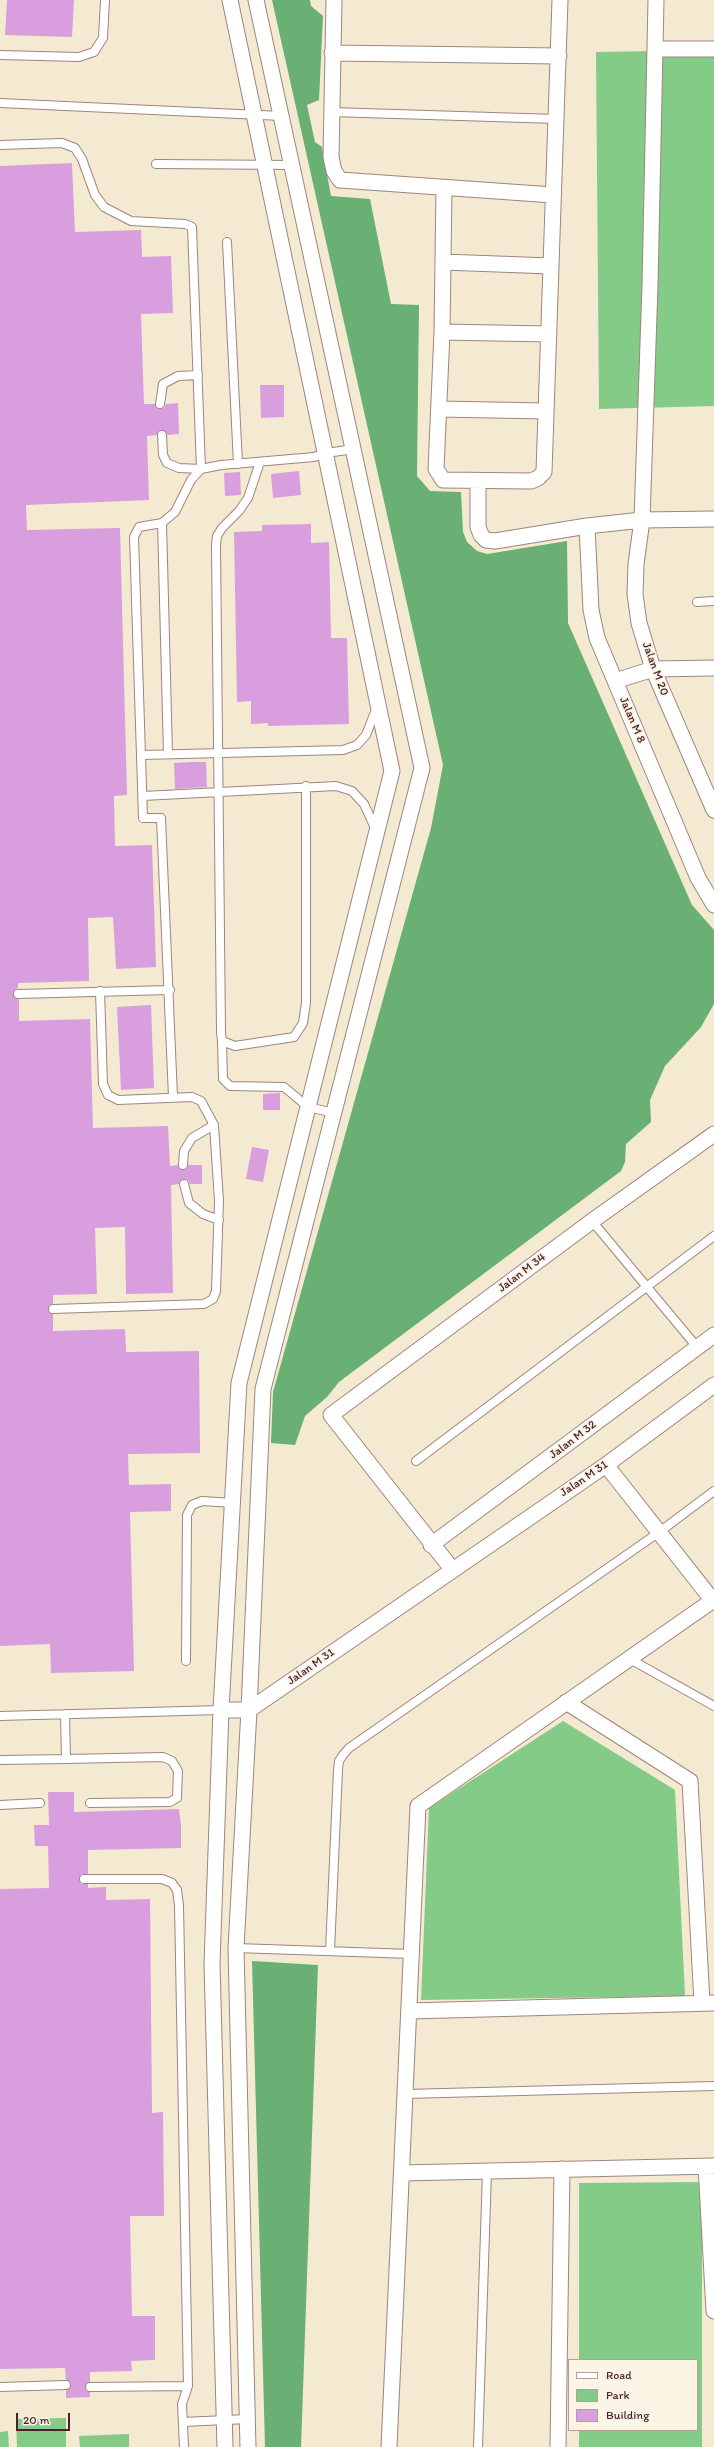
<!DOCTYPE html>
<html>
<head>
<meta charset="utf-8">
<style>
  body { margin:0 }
  #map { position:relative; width:714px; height:2447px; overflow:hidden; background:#f4ead2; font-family:Itim,sans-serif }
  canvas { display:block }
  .legend { position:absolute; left:568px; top:2359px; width:130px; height:72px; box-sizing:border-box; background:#fcf5e5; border:1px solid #b59f9b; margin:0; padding:5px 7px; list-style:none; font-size:12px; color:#4a1f2b }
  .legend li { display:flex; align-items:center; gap:8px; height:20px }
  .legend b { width:20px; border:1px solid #b59f9b }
  .scale { position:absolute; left:16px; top:2413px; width:54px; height:18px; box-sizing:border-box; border:2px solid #4a1f2b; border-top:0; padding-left:5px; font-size:12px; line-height:14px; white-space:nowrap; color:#4a1f2b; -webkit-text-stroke:3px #fcf5e5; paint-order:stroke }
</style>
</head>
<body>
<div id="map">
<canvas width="714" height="2447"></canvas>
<ul class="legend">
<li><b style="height:5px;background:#fff"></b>Road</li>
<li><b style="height:11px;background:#83cb87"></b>Park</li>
<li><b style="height:11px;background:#d89ede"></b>Building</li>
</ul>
<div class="scale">20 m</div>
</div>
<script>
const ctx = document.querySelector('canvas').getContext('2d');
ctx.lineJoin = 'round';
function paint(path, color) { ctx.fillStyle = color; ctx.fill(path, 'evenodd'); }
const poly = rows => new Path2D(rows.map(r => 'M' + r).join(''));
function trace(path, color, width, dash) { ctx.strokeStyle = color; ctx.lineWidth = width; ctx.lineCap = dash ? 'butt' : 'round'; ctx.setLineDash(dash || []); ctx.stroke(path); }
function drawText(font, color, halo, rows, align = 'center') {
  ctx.font = font + ' Itim,sans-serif'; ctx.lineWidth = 3.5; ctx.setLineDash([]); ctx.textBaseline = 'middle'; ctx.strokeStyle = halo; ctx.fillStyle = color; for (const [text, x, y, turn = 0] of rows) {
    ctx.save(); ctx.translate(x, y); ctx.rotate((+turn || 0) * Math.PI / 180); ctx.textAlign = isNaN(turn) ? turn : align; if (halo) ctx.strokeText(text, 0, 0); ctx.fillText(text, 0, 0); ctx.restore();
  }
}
paint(poly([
  [714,50,714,406,599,409,596,52],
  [563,1721,675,1790,685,1996,421,2000,429,1808],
  [702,2182,702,2447,579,2447,579,2430,697,2430,697,2360,579,2360,579,2183],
  [66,2418,66,2447,17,2447,16,2419],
  [8,2431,9,2447,0,2447,0,2432],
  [129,2434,129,2447,80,2447,79,2436]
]), '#83cb87');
paint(poly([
  [272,0,310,0,311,6,323,16,319,100,307,105,315,142,322,147,331,196,370,199,391,304,419,305,417,476,430,491,461,492,463,532,467,542,477,551,487,554,567,541,568,623,692,905,714,930,714,1004,701,1027,665,1066,650,1100,651,1122,626,1144,625,1162,621,1171,339,1382,327,1397,305,1416,295,1445,271,1443,273,1392,431,828,443,765],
  [252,1961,318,1965,301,2447,265,2447]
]), '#6aaf74');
paint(poly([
  [7,0,74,0,72,37,5,35],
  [72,163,75,232,141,230,142,257,171,256,173,313,141,314,144,404,155,404,160,409,164,408,166,404,178,403,179,434,168,435,162,430,157,435,147,436,149,500,26,505,27,530,120,528,127,795,114,796,115,846,152,845,156,967,116,969,113,917,88,918,89,981,18,983,18,988,15,990,13,995,19,999,19,1021,90,1019,93,1128,168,1126,170,1166,178,1165,183,1170,188,1165,202,1165,202,1184,190,1184,188,1180,183,1179,179,1184,171,1185,173,1293,126,1294,125,1227,95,1228,97,1294,53,1295,53,1304,48,1309,53,1314,53,1331,125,1329,126,1352,199,1351,200,1453,128,1454,129,1485,171,1484,171,1511,130,1512,134,1671,51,1673,50,1644,0,1646,0,166],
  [260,385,284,385,284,417,261,418],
  [299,471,301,495,273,498,271,474],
  [240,472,241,495,225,496,224,473],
  [311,524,311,543,329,542,331,638,347,638,349,724,268,726,268,723,251,724,251,701,237,702,234,532,262,531,262,525],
  [192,762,206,762,207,787,175,789,174,763],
  [151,1005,154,1088,121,1090,117,1007],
  [280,1093,280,1110,263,1110,263,1094],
  [252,1147,269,1150,263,1182,246,1179],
  [48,1792,74,1792,74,1812,179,1809,181,1825,181,1848,88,1850,88,1874,82,1874,79,1879,81,1884,88,1884,88,1888,106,1887,106,1900,150,1899,152,2113,163,2112,164,2216,130,2216,132,2316,155,2316,155,2360,131,2361,132,2371,90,2372,90,2382,85,2387,90,2392,90,2397,66,2398,66,2391,71,2385,66,2380,65,2368,0,2369,0,1889,49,1888,48,1846,35,1846,34,1825,49,1825]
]), '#d89ede');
const service = poly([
  [0,55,79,57,94,52,103,38,105,0],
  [0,103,282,116],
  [331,112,557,119],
  [0,145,62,143,75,148,82,159,95,195,104,207,131,221,185,224,192,227,201,469,179,468,167,463,163,455,162,435],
  [156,164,293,165],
  [227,242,238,464],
  [160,404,163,384,178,376,198,375],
  [260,462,248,498,239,511,222,528,217,536,216,545,221,1032,222,1041,235,1046,294,1037,303,1023,306,1003,306,786],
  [162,523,168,754],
  [697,602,714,601],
  [142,755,343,750,357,745,366,735,377,707],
  [143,796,336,786,352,791,364,804,376,830],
  [18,994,170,990],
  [222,1041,223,1079,230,1086,284,1087,308,1107,334,1113],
  [173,1097,161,818,143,818,134,537,139,527,162,523,175,512,191,480,201,469,221,465,314,457,326,453,354,449],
  [183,1165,184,1151,192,1138,214,1125],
  [184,1184,189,1203,203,1214,219,1220],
  [592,1221,697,1347],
  [53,1309,204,1304,213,1299,216,1291,219,1201,214,1125,201,1101,192,1097,118,1100,108,1095,103,1084,100,991],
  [416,1461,714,1236],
  [628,1658,714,1706],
  [186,1661,187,1515,192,1505,202,1501,233,1503],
  [65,1714,66,1759,163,1757,172,1761,178,1771,177,1798,170,1802,90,1803],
  [0,1716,221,1710],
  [0,1760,66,1759],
  [0,1805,40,1803],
  [84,1879,162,1879,172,1883,177,1890,179,1905,188,2386,90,2387],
  [236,1948,412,1954],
  [330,1951,338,1770,339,1761,343,1755,349,1748,658,1533,714,1491],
  [405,2094,714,2086],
  [0,2387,66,2385],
  [183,2422,248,2419],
  [184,2447,182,2404,188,2386],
  [478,2447,487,2171]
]);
const minor = poly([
  [334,0,331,157,334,171,340,180,553,195],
  [656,0,650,285,642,520,636,564,635,594,639,623,653,669,714,810],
  [655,49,714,49],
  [332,53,559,56],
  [444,188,442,332,436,469,443,480,531,481,538,478,544,472,560,0],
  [443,262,551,266],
  [442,332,549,334],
  [439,409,545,411],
  [478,481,478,527,481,535,486,540,495,541,587,526,642,520,714,519],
  [587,526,591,610,597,638,698,878,714,905],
  [615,681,653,669,714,668],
  [606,1465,714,1602],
  [431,1545,714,1335],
  [452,1569,331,1415,592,1221,714,1134],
  [566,1702,690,1781,702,2003],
  [221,1710,249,1710,606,1465,714,1385],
  [409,2011,714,2003],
  [706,2166,714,2311],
  [402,2173,714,2166],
  [225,2447,212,1964,221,1710,239,1383,392,771,230,0],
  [248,2447,236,1948,249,1710,263,1389,422,768,256,0],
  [389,2447,418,1806,712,1601],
  [558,2447,562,2169]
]);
trace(service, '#9f847e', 10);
trace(minor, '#9f847e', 17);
trace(service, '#fff', 8);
trace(minor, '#fff', 15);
drawText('12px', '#4a1f2b', '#fcf5e5', [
  ["Jalan M 20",655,669,70],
  ["Jalan M 8",632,720,67],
  ["Jalan M 34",522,1273,-37],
  ["Jalan M 32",573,1440,-37],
  ["Jalan M 31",584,1479,-34],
  ["Jalan M 31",311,1667,-35]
]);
</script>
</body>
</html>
